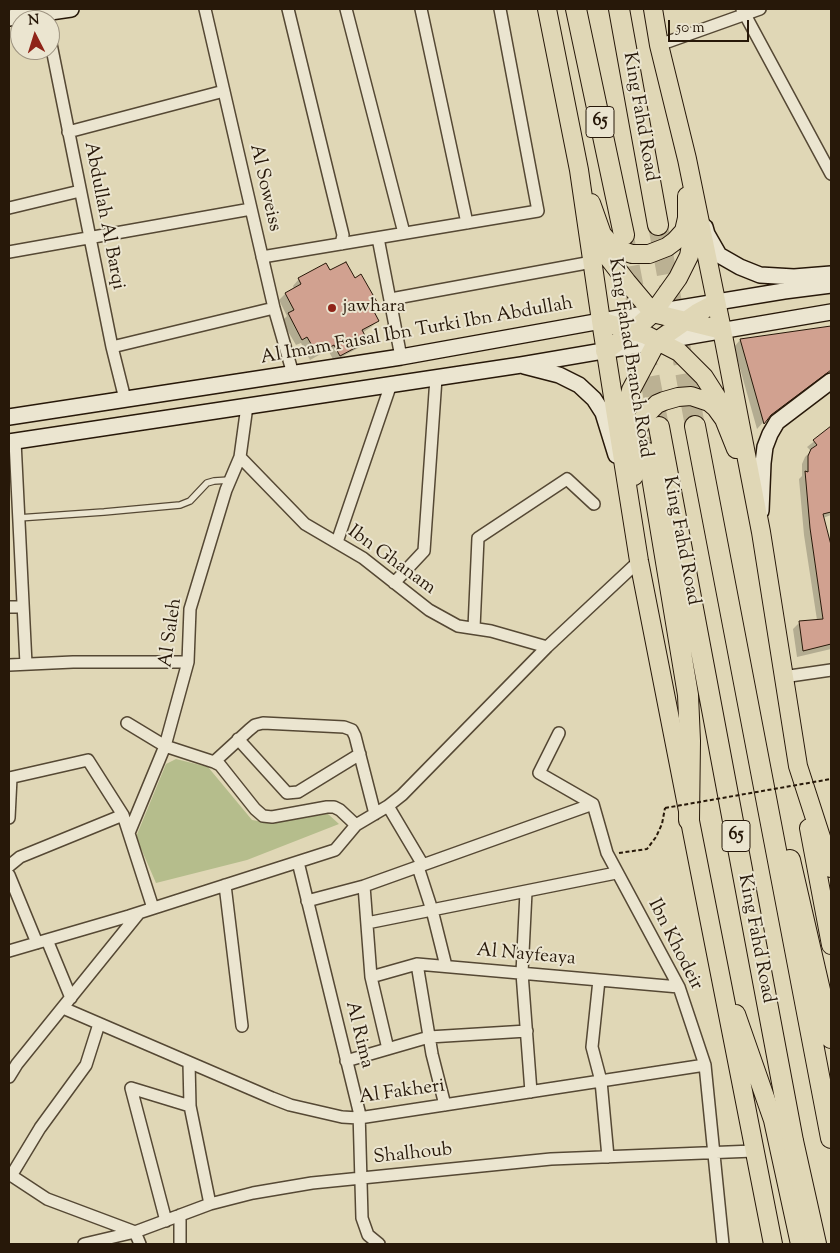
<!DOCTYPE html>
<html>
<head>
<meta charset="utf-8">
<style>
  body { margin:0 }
  #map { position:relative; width:840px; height:1253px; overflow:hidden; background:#e0d7b6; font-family:"Sorts Mill Goudy",serif }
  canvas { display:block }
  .frame { position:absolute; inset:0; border:10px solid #271809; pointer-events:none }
  .north { position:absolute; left:10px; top:10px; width:50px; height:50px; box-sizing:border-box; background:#ebe5d0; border:1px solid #9d9380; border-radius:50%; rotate:355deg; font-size:14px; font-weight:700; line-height:20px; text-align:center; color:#271809 }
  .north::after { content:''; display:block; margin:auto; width:18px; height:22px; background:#8f2418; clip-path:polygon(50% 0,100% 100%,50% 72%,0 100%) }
  .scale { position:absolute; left:668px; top:20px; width:81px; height:22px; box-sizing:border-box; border:2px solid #271809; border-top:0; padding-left:6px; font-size:15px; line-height:18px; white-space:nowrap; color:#271809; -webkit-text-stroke:4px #ebe5d0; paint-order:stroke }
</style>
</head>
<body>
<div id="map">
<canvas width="840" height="1253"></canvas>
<div class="frame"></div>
<div class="north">N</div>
<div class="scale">50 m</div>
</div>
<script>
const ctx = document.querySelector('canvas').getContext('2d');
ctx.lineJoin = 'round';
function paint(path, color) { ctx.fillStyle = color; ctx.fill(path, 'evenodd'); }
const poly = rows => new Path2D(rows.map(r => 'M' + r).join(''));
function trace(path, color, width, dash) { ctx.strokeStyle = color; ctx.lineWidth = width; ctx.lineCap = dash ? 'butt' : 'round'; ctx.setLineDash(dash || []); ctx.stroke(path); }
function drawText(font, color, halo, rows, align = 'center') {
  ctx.font = font + ' "Sorts Mill Goudy",serif'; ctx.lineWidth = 4; ctx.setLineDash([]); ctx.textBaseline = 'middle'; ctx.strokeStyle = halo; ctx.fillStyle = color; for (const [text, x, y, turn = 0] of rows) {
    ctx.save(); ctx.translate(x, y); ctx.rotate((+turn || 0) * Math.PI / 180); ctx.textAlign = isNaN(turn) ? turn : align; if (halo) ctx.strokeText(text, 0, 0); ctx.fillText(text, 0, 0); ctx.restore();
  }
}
paint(poly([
  [176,759,208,767,252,820,270,823,328,814,339,824,247,860,156,883,136,837,166,764]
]), '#b5bd8c');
paint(poly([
  [330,272,354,279,376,302,370,308,378,321,371,327,362,333,366,340,360,347,334,361,328,350,310,360,301,343,296,345,282,321,287,316,279,300,285,294,294,289,293,286,299,279],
  [831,327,831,370,767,418,757,429,734,347,740,340],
  [831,428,831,515,823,518,831,550,831,649,797,657,793,629,800,622,817,620,804,535,799,479,802,476,802,464,805,457,811,451,807,447]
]), '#0003');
const building = poly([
  [346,262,355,278,361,274,377,302,371,306,379,321,362,330,368,341,340,356,334,345,317,354,307,337,302,340,288,313,294,310,285,293,301,284,298,278,326,263,330,270,346,262],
  [831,326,831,370,771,415,764,424,740,339,831,326],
  [831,426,831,512,823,514,831,545,831,644,803,651,799,621,823,619,810,528,805,471,808,472,808,456,811,449,817,445,813,440,831,426]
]);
paint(building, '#d1a190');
trace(building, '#271809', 1);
trace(poly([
  [658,225,672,303],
  [624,237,636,299],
  [680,344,695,426],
  [644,347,659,427],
  [646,407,648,453]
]), '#bbb193', 20, [20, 10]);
const lane = poly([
  [18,518,104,512,180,505,190,501,207,483,214,481,230,480]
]);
const street = poly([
  [205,9,274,308,293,374],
  [288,9,343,235,341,244],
  [346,9,404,233],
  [421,9,467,223],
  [742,9,831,174],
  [50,39,112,347,125,399],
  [659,45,760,9],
  [68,132,224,91],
  [9,208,80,191],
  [378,238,401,357],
  [9,252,251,209],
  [262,257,538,211,500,9],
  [391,299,592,262],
  [112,347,274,308],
  [15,441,26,664],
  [240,457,305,524,363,558,429,610,458,626,491,631,547,647],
  [337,542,391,384],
  [394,583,424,551,436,378],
  [9,607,23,607],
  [474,628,478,538,567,479,594,504],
  [9,665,73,662,188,662],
  [783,677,831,670],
  [127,723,165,746,214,762,220,765,255,809,263,816,272,817,327,807,334,807,340,810,356,825],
  [559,733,539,773,593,804,607,853,679,987,705,1065,723,1244],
  [238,739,287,793,298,792,360,754],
  [214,762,249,730,255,725,263,723,344,727,352,730,355,736,375,814],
  [9,778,88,760,123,815,153,908],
  [388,806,423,865],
  [9,818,11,778],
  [129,833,165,746,188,662,190,609,226,490,240,457,247,406],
  [298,862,359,1111,362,1218,368,1235,379,1244],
  [9,866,20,857,123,815],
  [418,867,432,910,446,966],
  [9,875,37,943],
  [225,885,242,1026],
  [364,886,371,977,388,1049],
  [526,892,522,973,531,1092],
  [307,901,364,886,593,804],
  [367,923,616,873],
  [47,940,71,998],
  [9,951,129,916,335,850,356,825,388,806,402,795,547,647,639,561],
  [417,964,432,1054,445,1105],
  [371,977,417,964,679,987],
  [599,980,592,1047,601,1081,608,1157],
  [63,1008,272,1098,290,1105,342,1117,359,1118,705,1065],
  [346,1061,429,1037,527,1031],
  [189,1063,190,1106,210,1204],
  [9,1077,17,1064,139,913],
  [9,1174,47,1199,135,1232,140,1244],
  [11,1176,40,1128,86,1065,99,1024],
  [180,1215,180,1244],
  [166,1221,131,1088,190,1106],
  [84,1244,135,1232,210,1204,253,1193,312,1183,551,1159,754,1151]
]);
const secondary = poly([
  [9,18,71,9],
  [705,227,707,234,719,255,740,267,760,275,794,277,831,274],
  [524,366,559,375,579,385,594,399,603,413,616,455],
  [9,417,401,357,601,321,784,291,831,285],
  [9,442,521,365,831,312],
  [761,511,763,463,765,447,770,434,777,422,831,381]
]);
const primary = poly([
  [547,9,579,170,601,321,639,561,773,1244],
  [653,9,659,45,687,159,722,330,761,532,798,766,831,868],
  [591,203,602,234,608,241,623,251,632,254,649,254,667,247,675,241,684,231,687,218,687,196],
  [595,233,600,247,627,282,653,313,722,330],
  [601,321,646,335,679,352,704,377,725,410],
  [605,351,634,330,653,313,678,278,689,256,692,239,692,220],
  [627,431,626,413,631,390,657,341,697,313,716,303],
  [634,476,636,433,644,417,657,404,664,401,678,397,691,396,709,402,716,408,724,419,736,449],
  [809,828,831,945],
  [736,1014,773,1120,800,1244]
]);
const highway = poly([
  [576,9,624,235],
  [619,9,658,225],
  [695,426,831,1138],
  [659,427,793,1141,816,1244],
  [648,453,688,695,690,741,689,820],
  [790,860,831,1038]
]);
trace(lane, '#554834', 8);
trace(street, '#554834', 14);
trace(secondary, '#271809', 18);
trace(primary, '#271809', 20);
trace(highway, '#271809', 22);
trace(poly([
  [619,853,647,849,656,837,662,824,665,808]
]), '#271809', 2, [4, 2.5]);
trace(lane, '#ebe5d0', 5.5);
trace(street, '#ebe5d0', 11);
trace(secondary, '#ebe5d0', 15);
trace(primary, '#e0d7b6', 18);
trace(highway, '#e0d7b6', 20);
trace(poly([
  [665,808,831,779]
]), '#271809', 2, [4, 2.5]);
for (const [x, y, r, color] of [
  [332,308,5,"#8f2418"]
]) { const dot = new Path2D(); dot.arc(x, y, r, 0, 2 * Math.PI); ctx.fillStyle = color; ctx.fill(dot); trace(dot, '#ebe5d0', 2); }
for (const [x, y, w] of [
  [600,122,28],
  [736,836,28]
]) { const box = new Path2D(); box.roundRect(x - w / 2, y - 15.5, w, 31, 4); ctx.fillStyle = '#ebe5d0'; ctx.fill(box); trace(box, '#271809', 1); }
drawText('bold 18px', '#271809', null, [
  ["65",600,122],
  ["65",736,836]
]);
drawText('19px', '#271809', '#ebe5d0', [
  ["King Fahd Road",639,117,80],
  ["Al Soweiss",264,188,77],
  ["Abdullah Al Barqi",103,216,79],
  ["Al Imam Faisal Ibn Turki Ibn Abdullah",417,332,-10],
  ["King Fahad Branch Road",629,358,81],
  ["King Fahd Road",680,541,79],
  ["Ibn Ghanam",391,561,36],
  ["Al Saleh",172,633,-82],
  ["King Fahd Road",755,939,79],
  ["Ibn Khodeir",674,945,63],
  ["Al Nayfeaya",526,956,5],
  ["Al Rima",358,1035,76],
  ["Al Fakheri",402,1093,-8],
  ["Shalhoub",413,1155,-6]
]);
drawText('19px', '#271809', '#ebe5d0', [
  ["jawhara",342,308]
], 'left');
</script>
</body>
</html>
